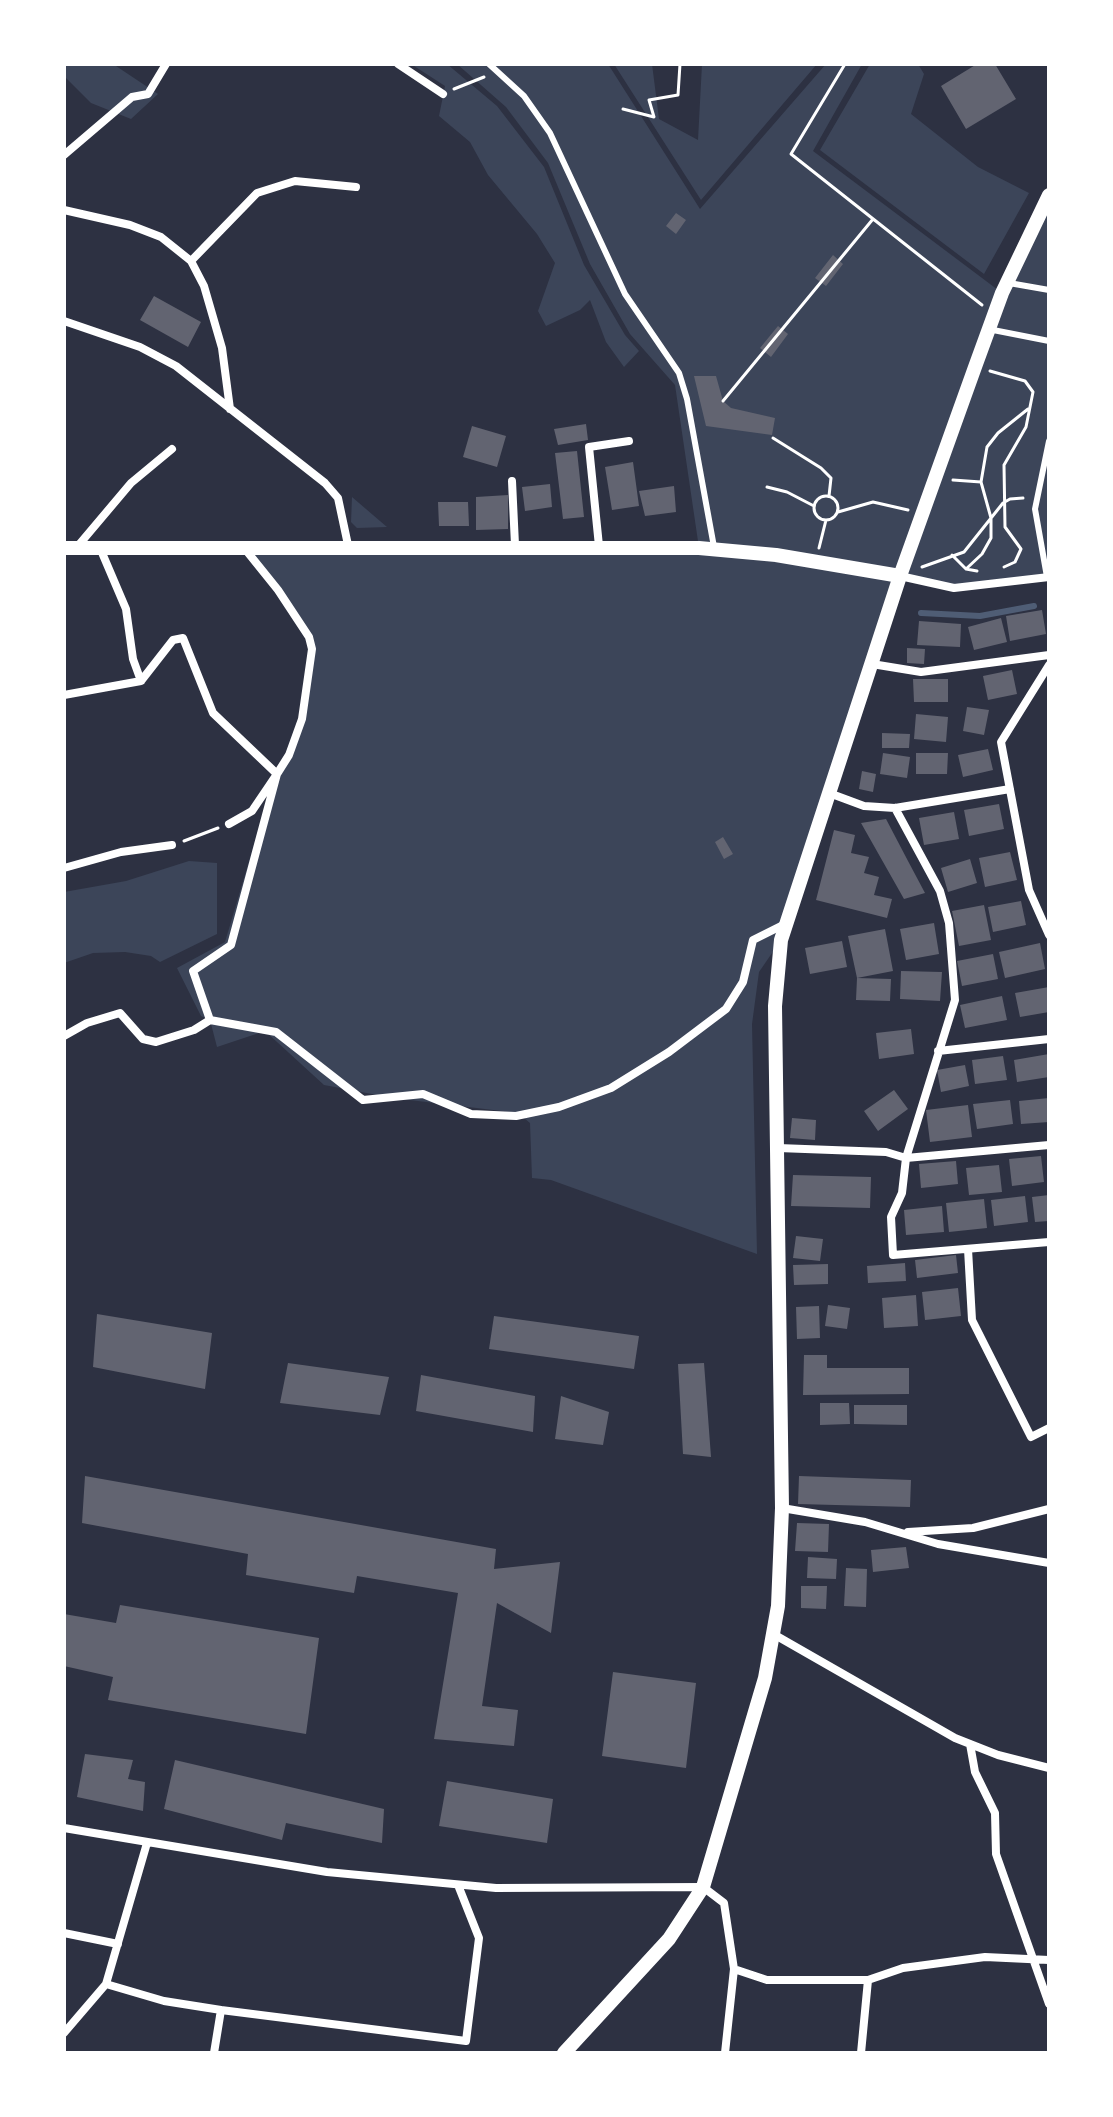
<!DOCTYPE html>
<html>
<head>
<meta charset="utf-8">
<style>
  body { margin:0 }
  #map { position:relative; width:1113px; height:2117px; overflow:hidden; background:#2d3142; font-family:Signika,sans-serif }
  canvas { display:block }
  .frame { position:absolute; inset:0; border:66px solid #fff; pointer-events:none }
</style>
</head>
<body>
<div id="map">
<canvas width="1113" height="2117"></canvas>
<div class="frame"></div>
</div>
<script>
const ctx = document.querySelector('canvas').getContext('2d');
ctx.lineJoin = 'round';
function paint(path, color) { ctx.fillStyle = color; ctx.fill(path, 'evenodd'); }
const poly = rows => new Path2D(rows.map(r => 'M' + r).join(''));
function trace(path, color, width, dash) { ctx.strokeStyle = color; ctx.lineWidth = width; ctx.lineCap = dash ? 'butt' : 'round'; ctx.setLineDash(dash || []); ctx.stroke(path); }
paint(poly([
  [64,64,113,64,158,94,131,119,91,103,64,76],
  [411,64,447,64,497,106,544,167,584,265,625,335,639,351,624,367,606,342,590,300,580,310,546,326,538,311,555,263,537,234,488,175,470,142,439,116,445,86],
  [457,64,608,64,700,209,826,64,862,64,813,151,1002,293,1049,195,1049,577,978,588,901,576,781,940,759,972,752,1024,757,1254,551,1180,532,1178,530,1123,518,1113,393,1098,324,1085,265,1031,217,1047,210,1020,201,1016,177,968,225,942,261,821,295,736,308,674,309,637,248,546,699,548,675,385,630,334,590,264,548,163,506,107],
  [614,64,652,64,659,119,698,140,702,64,817,64,701,200],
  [870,64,918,64,924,74,911,114,978,167,1029,193,984,274,820,150],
  [352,497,387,527,357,528,351,522],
  [189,861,217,863,217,934,160,962,151,956,125,952,93,953,64,963,64,892,126,881]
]), '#3c4559');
trace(poly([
  [921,613,980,616,1034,606]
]), '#4f5d75', 6);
paint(poly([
  [977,64,995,64,1016,99,966,129,941,86],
  [676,213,686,220,676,234,666,226],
  [833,255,843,264,826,286,815,278],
  [154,296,201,322,188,347,140,320],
  [778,326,788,334,771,357,760,348],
  [694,376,716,376,723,401,731,408,775,418,772,435,706,426],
  [586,424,588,440,558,445,554,429],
  [472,426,506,436,497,467,463,457],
  [577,451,584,517,563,519,555,453],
  [633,462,639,506,612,510,605,467],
  [550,484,552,507,525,511,522,487],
  [674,486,676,512,645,516,639,491],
  [508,495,508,529,476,530,476,497],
  [438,502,468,502,469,526,439,526],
  [1042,610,1046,634,1010,641,1006,616],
  [1001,618,1007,642,974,650,968,627],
  [919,621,961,624,960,647,917,645],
  [907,648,925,649,924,664,907,663],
  [1012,670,1017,694,988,700,983,676],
  [913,679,948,679,948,702,914,702],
  [967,707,989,710,984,735,963,731],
  [916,714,948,717,946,742,914,739],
  [882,733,910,734,909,748,882,748],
  [988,749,993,770,963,777,958,755],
  [883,753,910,757,907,778,880,774],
  [916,753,948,753,947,774,916,774],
  [862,771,876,774,873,792,859,789],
  [999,804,1004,829,969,836,964,810],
  [954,812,959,839,924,845,919,818],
  [886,819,908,861,925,893,904,899,861,823],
  [834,830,855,835,851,853,869,857,864,873,879,877,874,895,892,899,887,918,816,900],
  [723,837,733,854,724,859,715,842],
  [1010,852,1017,880,985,887,979,858],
  [970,859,977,883,948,892,941,868],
  [1021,901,1026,925,993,932,988,907],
  [984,905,991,940,959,946,952,911],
  [934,923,939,954,906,960,900,929],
  [885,929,893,971,857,978,848,936],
  [842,941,847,967,810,974,805,948],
  [1040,943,1045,969,1005,978,999,952],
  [993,954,998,979,962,986,957,961],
  [901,971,942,972,940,1001,900,999],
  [857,978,891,979,890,1001,856,1000],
  [1049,987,1049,1012,1020,1017,1015,993],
  [1002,996,1007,1020,965,1028,960,1005],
  [911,1029,914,1054,879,1059,876,1033],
  [1049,1054,1049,1077,1017,1082,1014,1060],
  [1003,1056,1007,1080,975,1084,972,1060],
  [965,1065,969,1086,941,1092,937,1070],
  [894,1090,908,1109,878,1131,864,1111],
  [1049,1098,1049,1122,1021,1124,1019,1101],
  [1010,1100,1013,1124,977,1129,973,1104],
  [968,1105,972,1137,930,1142,926,1110],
  [792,1118,816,1120,815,1140,790,1138],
  [1041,1156,1044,1182,1012,1186,1009,1159],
  [956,1161,958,1184,921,1188,919,1164],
  [999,1165,1002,1192,969,1195,966,1168],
  [793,1175,871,1177,870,1208,791,1206],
  [1049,1195,1049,1221,1035,1222,1032,1197],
  [1025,1196,1028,1222,994,1226,991,1200],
  [984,1199,987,1228,949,1232,946,1203],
  [942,1206,944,1232,906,1235,904,1210],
  [796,1236,823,1239,820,1261,793,1258],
  [956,1255,958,1273,917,1278,915,1260],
  [905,1263,906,1281,868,1283,867,1266],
  [828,1264,828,1284,794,1285,793,1265],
  [958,1288,961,1316,925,1320,922,1292],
  [916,1295,918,1326,884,1328,882,1298],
  [828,1305,850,1308,847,1329,825,1326],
  [819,1306,820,1338,797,1339,796,1307],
  [97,1314,212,1333,205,1389,93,1367],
  [494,1316,639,1336,634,1369,489,1349],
  [804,1355,827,1355,827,1368,909,1368,909,1394,803,1395],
  [288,1363,389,1377,380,1415,280,1403],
  [704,1363,711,1457,683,1454,678,1364],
  [421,1375,535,1396,533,1432,416,1411],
  [561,1396,609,1412,603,1445,555,1439],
  [820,1403,849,1403,850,1424,820,1425],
  [854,1405,907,1405,907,1425,854,1424],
  [85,1476,496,1549,494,1569,560,1562,551,1633,497,1603,482,1706,518,1710,514,1746,434,1739,458,1593,357,1576,354,1593,246,1575,248,1554,82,1523],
  [799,1476,911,1480,910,1507,798,1504],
  [797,1523,829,1524,828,1552,795,1551],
  [906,1547,909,1568,873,1572,871,1550],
  [808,1557,837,1559,836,1579,807,1578],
  [846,1568,867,1569,866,1607,844,1606],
  [801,1586,827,1586,826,1609,801,1608],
  [120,1605,319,1638,306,1734,108,1700,113,1677,64,1666,64,1614,116,1623],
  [613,1672,696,1683,686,1768,602,1756],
  [85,1754,133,1760,128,1779,145,1782,143,1811,77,1797],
  [175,1760,384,1809,382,1843,286,1823,282,1840,164,1809],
  [447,1781,553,1799,547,1843,439,1826]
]), '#626471');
trace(poly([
  [845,64,791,154,982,305],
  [454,89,484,77],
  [623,109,654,117,649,100,678,95,680,64],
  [990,371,1025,381,1033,392,1026,427,1004,465,1005,527,1021,549,1015,562,1004,567],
  [723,401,873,219],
  [773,438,821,468,831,478,829,496],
  [953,480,981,482],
  [767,487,787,492,814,506],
  '814 508a12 12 0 1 1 24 0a12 12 0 1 1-24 0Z',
  [838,512,873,502,908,510],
  [819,548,826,520],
  [952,555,966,569,977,571],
  [922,567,964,552,1003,503,1010,499,1023,498],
  [966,569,982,554,991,538,991,518,981,482,987,447,998,433,1028,409],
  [184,841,218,828]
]), '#fff', 3);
trace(poly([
  [489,64,524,96,550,133,625,294,679,373,687,399,714,547],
  [1009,283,1049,290],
  [988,329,1049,341],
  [1047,577,1035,509,1049,441]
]), '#fff', 6);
trace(poly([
  [398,64,443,94],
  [64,155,132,97,148,94,166,64],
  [64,210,130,225,161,237,191,261,204,286,222,348,230,409],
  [191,261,257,193,295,181,356,187],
  [64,321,140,347,176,366,325,483,338,498,348,545],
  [512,481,515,545],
  [599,546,589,447,629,441],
  [77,547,131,483,172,449],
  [100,548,126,609,133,659,141,681,173,640,183,638,213,713,277,774,252,811,229,824],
  [900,576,954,588,1049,577],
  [872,664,921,672,1049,655],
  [1049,665,1001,742,1029,890,1049,935],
  [64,695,141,681],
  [829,793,864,806,895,808,1010,789],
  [895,808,940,891,949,923,955,1000,906,1158,902,1193,891,1217,893,1255,1049,1242],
  [64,868,121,852,172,845],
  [210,1020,193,971,231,945,277,774,289,755,302,719,312,649,309,637,278,590,245,549],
  [64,1036,87,1023,120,1013,143,1039,156,1042,194,1030,210,1020,276,1032,363,1100,423,1094,471,1114,516,1116,559,1107,611,1088,669,1052,726,1009,743,982,753,940,785,924],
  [938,1051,1049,1039],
  [778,1148,886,1152,906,1158,1049,1145],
  [968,1249,972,1320,1031,1437,1049,1428],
  [782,1508,865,1522,938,1544,1049,1563],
  [908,1532,973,1528,1049,1509],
  [775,1635,955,1738,998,1755,1049,1768],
  [970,1744,975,1772,995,1813,996,1854,1049,2004],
  [64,1828,327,1872,496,1888,703,1887,724,1903,734,1969,767,1980,868,1980,903,1968,985,1957,1049,1960],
  [64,1933,118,1944],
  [106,1984,164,2001,221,2010,466,2041,479,1938,458,1885],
  [64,2033,106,1984,147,1843],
  [214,2053,221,2010],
  [725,2053,734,1969],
  [861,2053,868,1980]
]), '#fff', 8);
trace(poly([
  [64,548,699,548,776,555,900,576],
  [564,2053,669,1939,703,1887,765,1678,778,1606,782,1508,775,1006,781,940,900,576,975,367,1002,293,1049,195]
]), '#fff', 14);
</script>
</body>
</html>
